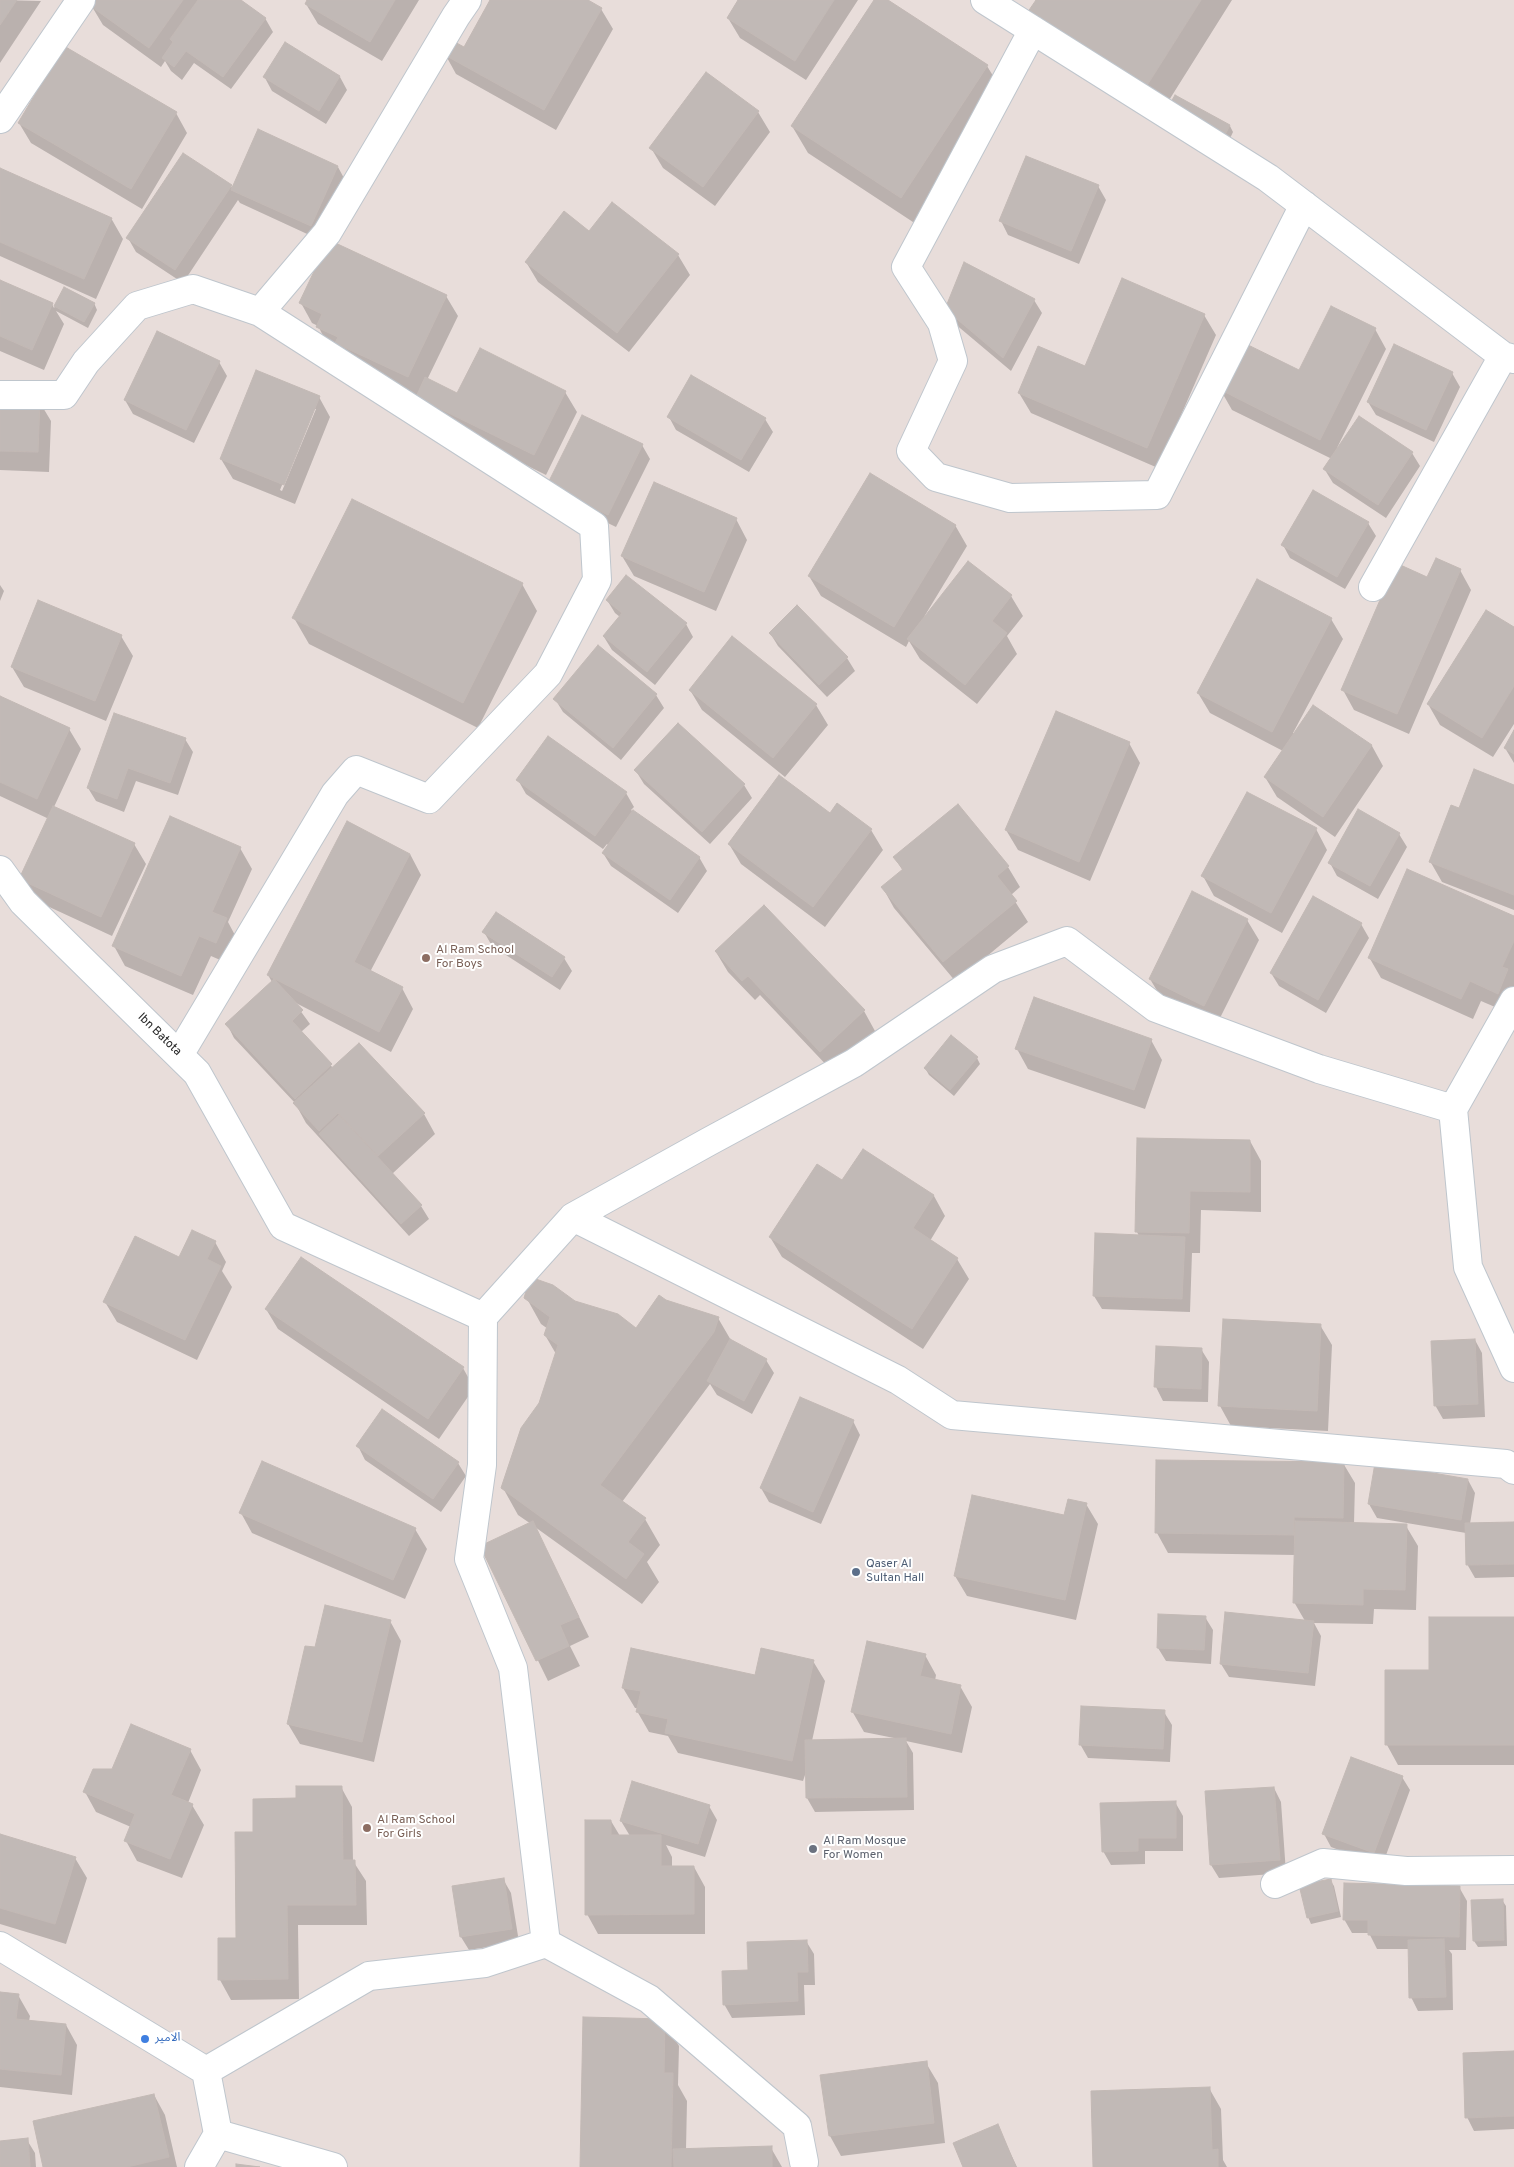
<!DOCTYPE html>
<html>
<head>
<meta charset="utf-8">
<style>
  body { margin:0 }
  canvas { display:block; background:#e8ddda }
</style>
</head>
<body>
<canvas width="1514" height="2167"></canvas>
<script>
const ctx = document.querySelector('canvas').getContext('2d');
ctx.lineJoin = 'round';
function paint(path, color) { ctx.fillStyle = color; ctx.fill(path, 'evenodd'); }
const poly = rows => new Path2D(rows.map(r => 'M' + r).join(''));
function trace(path, color, width, dash) { ctx.strokeStyle = color; ctx.lineWidth = width; ctx.lineCap = dash ? 'butt' : 'round'; ctx.setLineDash(dash || []); ctx.stroke(path); }
function drawText(font, color, halo, rows, align = 'center') {
  ctx.font = font + ' Overpass,"Noto Sans Arabic",sans-serif'; ctx.lineWidth = 4; ctx.setLineDash([]); ctx.textBaseline = 'middle'; ctx.strokeStyle = halo; ctx.fillStyle = color; for (const [text, x, y, turn = 0] of rows) {
    ctx.save(); ctx.translate(x, y); ctx.rotate((+turn || 0) * Math.PI / 180); ctx.textAlign = isNaN(turn) ? turn : align; if (halo) ctx.strokeText(text, 0, 0); ctx.fillText(text, 0, 0); ctx.restore();
  }
}
paint(poly([
  [0,0,41,1,0,63],
  [94,0,239,0,265,18,273,32,231,89,194,63,182,80,171,71,165,61,161,67,103,25,91,5],
  [309,0,419,0,382,61,318,24,306,4],
  [492,0,586,0,601,9,613,29,556,130,456,74,445,54,464,49],
  [740,0,858,0,806,80,740,38,728,18],
  [875,0,886,0,987,66,1003,92,916,224,808,153,792,126],
  [1037,0,1232,0,1161,113],
  [340,77,347,90,326,124,272,91,265,78],
  [1176,96,1230,126,1233,132,1227,145],
  [758,112,770,132,715,206,663,168,651,148],
  [176,113,187,133,142,209,31,143,19,123],
  [338,167,345,180,318,239,240,203,238,200,183,283,136,252,128,238,231,186,233,189],
  [0,169,111,218,123,239,96,299,0,256],
  [1098,186,1106,200,1079,264,1008,235,1001,221],
  [613,204,678,255,690,275,629,352,538,282,526,262,590,233],
  [0,282,52,304,54,308,65,288,94,303,97,310,88,328,56,311,64,324,44,370,0,351],
  [446,296,458,316,427,380,458,395,565,392,577,412,546,475,429,417,418,396,348,363,329,347,318,326,312,323,301,303],
  [1034,300,1042,313,1011,371,954,323,946,309],
  [1204,315,1216,335,1158,468,1031,413,1019,393,1085,367],
  [1375,329,1386,349,1337,448,1412,453,1420,466,1386,518,1333,483,1325,470,1332,459,1232,410,1220,389,1299,371],
  [1394,346,1452,373,1460,387,1434,442,1376,415,1368,402],
  [219,362,227,376,194,443,133,414,125,400],
  [319,397,330,417,295,504,233,479,221,459],
  [313,409,316,409,282,491,280,490],
  [0,399,39,401,51,421,49,472,0,470],
  [669,417,765,419,773,432,749,472,676,430],
  [642,445,650,459,616,527,556,498],
  [736,519,747,540,716,611,634,576,622,556],
  [1368,523,1376,536,1345,589,1290,558,1283,545],
  [955,525,967,546,924,617,925,618,968,563,1011,596,1023,616,1007,636,1017,654,977,704,920,659,909,641,906,647,821,596,809,576],
  [1460,570,1471,590,1409,734,1354,710,1343,690,1428,578],
  [522,584,537,611,478,728,309,644,294,618],
  [0,585,4,591,0,601],
  [607,600,686,624,693,637,655,685,612,650,604,637,620,617,615,613],
  [1331,619,1343,639,1293,733,1295,734,1314,707,1372,746,1383,766,1335,837,1277,797,1265,777,1283,751,1210,713,1198,693],
  [1514,628,1514,724,1493,757,1440,725,1428,704],
  [770,633,847,658,855,671,827,697,778,646],
  [121,636,133,656,106,721,24,687,12,667],
  [732,638,816,705,828,725,785,777,702,710,690,690],
  [656,695,664,708,621,760,563,712,555,699],
  [0,697,69,729,81,749,54,807,134,844,146,864,112,936,32,899,20,879,49,819,0,796],
  [1514,733,1514,763,1505,748],
  [549,738,626,793,634,807,631,810,699,857,707,871,678,913,611,866,603,853,609,846,607,844,603,849,526,794,518,780],
  [185,739,193,752,178,795,136,781,124,812,96,801,88,788],
  [1129,743,1140,763,1090,881,1018,850,1006,830],
  [636,771,744,785,752,798,710,844,644,784],
  [1514,787,1514,910,1442,882,1430,861,1459,809],
  [838,805,871,830,883,850,825,927,741,864,729,844,830,815],
  [958,806,1008,867,1020,887,1011,895,1028,922,956,982,894,908,883,888,903,871,894,857],
  [1316,829,1327,850,1282,933,1214,896,1203,876],
  [1399,834,1407,847,1378,899,1337,876,1330,863],
  [240,848,252,869,228,922,237,939,227,963,211,956,193,995,125,966,114,946],
  [410,854,421,875,370,972,402,988,413,1009,391,1052,294,1002,310,1024,301,1032,333,1068,424,1114,435,1134,392,1174,421,1206,429,1219,409,1236,306,1123,295,1103,234,1038,227,1024,272,982,268,975],
  [1514,917,1514,1002,1509,1013,1481,1001,1473,1019,1381,978,1369,957],
  [1247,920,1259,940,1216,1026,1162,999,1150,979],
  [1361,924,1369,938,1326,1013,1279,986,1271,973],
  [484,932,564,958,572,971,560,990,492,946],
  [716,952,864,1011,875,1031,832,1071,760,995,755,1000,728,972],
  [1151,1040,1162,1060,1145,1109,1028,1069,1017,1049],
  [977,1058,980,1064,954,1096,929,1075,925,1068],
  [1250,1141,1261,1161,1261,1212,1201,1210,1200,1253,1192,1253,1190,1312,1102,1309,1094,1296,1139,1236,1137,1232],
  [863,1151,934,1196,945,1216,930,1241,957,1259,969,1279,923,1349,782,1257,770,1237,842,1182],
  [215,1242,226,1262,222,1271,232,1287,197,1360,117,1322,105,1302,179,1259],
  [526,1297,574,1302,637,1329,666,1301,718,1318,732,1342,766,1360,774,1373,752,1414,717,1395,710,1384,622,1502,645,1519,660,1545,647,1562,659,1582,642,1604,535,1527,589,1637,570,1646,580,1666,548,1681,482,1546,531,1524,518,1515,503,1488,540,1403,556,1354,545,1335,548,1329,541,1324],
  [266,1309,463,1368,474,1388,439,1439,278,1329],
  [1224,1320,1320,1325,1332,1345,1328,1431,1231,1426,1220,1406],
  [1475,1340,1482,1353,1485,1417,1443,1419,1435,1405],
  [1157,1348,1201,1349,1209,1362,1208,1402,1163,1401,1156,1387],
  [853,1421,860,1435,821,1524,769,1502,761,1488],
  [358,1446,458,1463,466,1476,441,1512,365,1460],
  [1343,1463,1355,1483,1354,1524,1406,1526,1418,1546,1416,1610,1374,1609,1373,1624,1314,1623,1321,1636,1315,1686,1229,1677,1221,1664,1305,1621,1294,1602,1295,1555,1168,1553,1157,1533],
  [1468,1480,1475,1493,1470,1524,1514,1523,1514,1577,1475,1578,1467,1564,1466,1533,1377,1518,1369,1504],
  [1086,1504,1098,1524,1076,1620,967,1596,955,1576],
  [241,1513,415,1529,427,1549,405,1599,252,1533],
  [1205,1617,1213,1630,1211,1664,1166,1661,1158,1648],
  [1514,1619,1514,1765,1398,1765,1387,1745,1431,1671],
  [390,1621,401,1641,374,1762,300,1744,288,1724,316,1649],
  [925,1655,936,1675,935,1681,960,1686,972,1707,962,1753,906,1741,913,1753,914,1810,815,1812,807,1798,807,1769,803,1781,678,1753,668,1736,649,1732,637,1711,638,1708,635,1708,623,1688,756,1676,813,1661,825,1681,812,1741,894,1738,864,1732,852,1711],
  [1164,1712,1172,1725,1170,1762,1088,1758,1080,1744],
  [190,1750,201,1770,188,1803,192,1805,204,1825,182,1878,137,1861,126,1841,131,1827,96,1812,85,1792,113,1770],
  [1402,1777,1410,1790,1382,1866,1331,1847,1324,1834],
  [341,1787,352,1807,353,1861,366,1881,367,1925,298,1925,299,1999,231,2000,220,1980,237,1939,255,1833,297,1800],
  [1274,1788,1281,1802,1286,1873,1219,1878,1211,1865],
  [1175,1802,1183,1816,1183,1851,1145,1851,1145,1864,1111,1865,1103,1851],
  [709,1806,717,1820,705,1857,666,1845,672,1857,672,1867,694,1867,705,1887,705,1934,598,1934,587,1914,611,1821,620,1836,630,1836,621,1821],
  [0,1835,75,1858,87,1878,66,1944,0,1924],
  [503,1879,511,1893,519,1942,469,1950,461,1937,453,1887],
  [1330,1880,1334,1886,1341,1917,1311,1924,1308,1917],
  [1459,1887,1467,1901,1466,1950,1449,1950,1452,1954,1453,2010,1418,2011,1411,1997,1409,1949,1377,1949,1369,1933,1352,1933,1344,1919],
  [1502,1900,1506,1906,1507,1946,1478,1947,1474,1941],
  [806,1941,814,1954,815,1985,804,1985,805,2015,732,2018,724,2004,749,1972],
  [0,1993,18,1995,30,2016,29,2021,66,2025,77,2045,72,2095,0,2087],
  [664,2020,679,2046,678,2085,687,2101,686,2150,771,2148,782,2167,581,2167],
  [1514,2053,1514,2129,1474,2131,1467,2117],
  [926,2063,938,2083,945,2143,841,2156,830,2136],
  [1209,2088,1221,2109,1223,2160,1227,2167,1094,2167],
  [154,2095,165,2115,177,2167,45,2167],
  [997,2125,1017,2167,964,2167],
  [27,2140,35,2153,36,2167,0,2167,0,2142]
]), '#0003');
const building = poly([
  [0,0,17,0,0,25,0,0],
  [93,0,183,0,149,48,89,5,93,0],
  [198,0,241,0,266,18,223,77,186,51,174,67,162,58,173,42,170,39,198,0],
  [307,0,395,0,370,42,305,4,307,0],
  [490,0,588,0,602,8,544,110,443,54,451,40,464,47,490,0],
  [738,0,834,0,795,61,727,18,738,0],
  [874,0,888,0,988,65,901,198,791,126,874,0],
  [1036,0,1201,0,1146,87,1025,16,1036,0],
  [285,42,340,76,319,111,263,77,285,42],
  [64,46,177,112,131,189,18,123,64,46],
  [706,72,759,111,703,187,649,148,706,72],
  [1175,95,1230,125,1223,139,1167,109,1175,95],
  [258,129,338,166,311,226,231,190,258,129],
  [183,153,232,185,175,270,126,238,183,153],
  [1026,156,1099,185,1071,251,999,221,1026,156],
  [0,168,112,218,84,279,0,242,0,168],
  [612,202,679,254,617,333,525,262,564,211,589,231,612,202],
  [329,240,447,295,408,377,335,343,338,337,316,327,322,314,299,303,329,240],
  [964,262,1035,299,1003,358,945,309,964,262],
  [1122,278,1205,314,1147,448,1018,393,1038,346,1085,366,1122,278],
  [0,280,53,303,32,350,0,336,0,280],
  [64,287,95,303,84,322,54,306,64,287],
  [1331,306,1376,328,1320,440,1219,389,1242,342,1299,370,1331,306],
  [157,331,220,361,186,430,124,400,157,331],
  [1394,344,1453,372,1426,430,1367,402,1394,344],
  [480,348,566,391,534,455,416,397,425,377,457,393,480,348],
  [256,370,320,396,284,485,220,459,256,370],
  [691,375,766,418,741,460,667,417,691,375],
  [0,398,40,400,38,452,0,451,0,398],
  [582,415,643,444,608,515,547,485,582,415],
  [1359,416,1413,452,1378,505,1323,469,1359,416],
  [870,473,956,525,894,627,808,576,870,473],
  [654,482,737,518,704,592,621,556,654,482],
  [1313,490,1369,522,1337,577,1281,545,1313,490],
  [352,499,523,583,463,703,292,618,352,499],
  [1436,558,1461,569,1397,714,1341,690,1396,563,1427,577,1436,558],
  [968,561,1012,595,992,621,1007,633,965,685,907,639,968,561],
  [626,575,687,623,647,672,603,636,622,613,606,600,626,575],
  [1257,579,1332,618,1272,732,1197,693,1257,579],
  [38,600,122,635,95,701,11,667,38,600],
  [797,605,848,657,819,685,769,633,797,605],
  [1486,610,1514,627,1514,686,1482,738,1427,704,1486,610],
  [732,636,817,704,773,758,689,690,732,636],
  [598,645,657,694,613,748,553,699,598,645],
  [0,696,70,728,37,799,0,782,0,696],
  [1313,705,1372,745,1323,817,1264,777,1313,705],
  [1056,711,1130,742,1079,862,1005,830,1056,711],
  [114,713,186,738,170,783,128,768,117,799,87,788,114,713],
  [678,723,745,784,702,832,634,770,678,723],
  [1514,730,1514,754,1504,748,1514,730],
  [548,736,627,792,595,836,516,780,548,736],
  [1474,769,1514,785,1514,895,1429,862,1451,805,1459,808,1474,769],
  [779,775,830,813,837,803,872,829,813,907,728,844,779,775],
  [1247,792,1317,828,1271,913,1201,876,1247,792],
  [958,804,1009,866,997,876,1017,901,943,962,881,887,903,869,893,857,958,804],
  [53,806,135,843,101,917,19,879,53,806],
  [1358,809,1400,833,1370,886,1328,863,1358,809],
  [633,810,700,857,670,900,602,853,633,810],
  [170,816,241,847,212,912,227,918,216,943,199,936,181,976,112,946,170,816],
  [347,821,410,854,354,962,403,987,379,1032,267,975,347,821],
  [1407,869,1514,916,1514,941,1502,967,1508,969,1498,994,1470,981,1461,999,1368,958,1407,869],
  [1192,891,1248,919,1204,1006,1149,979,1192,891],
  [1313,896,1362,923,1318,1000,1270,973,1313,896],
  [764,905,865,1010,820,1052,748,976,742,981,715,951,764,905],
  [496,912,565,957,552,977,482,932,496,912],
  [274,979,303,1010,292,1021,332,1064,295,1099,225,1024,274,979],
  [1034,997,1152,1039,1134,1090,1015,1049,1034,997],
  [951,1035,978,1057,950,1090,924,1068,951,1035],
  [359,1043,425,1113,378,1156,338,1113,319,1131,293,1103,359,1043],
  [339,1115,422,1205,401,1224,319,1134,339,1115],
  [1137,1138,1250,1140,1250,1192,1190,1191,1189,1233,1135,1232,1137,1138],
  [863,1149,934,1195,913,1228,958,1258,912,1329,769,1237,817,1164,842,1180,863,1149],
  [192,1230,216,1241,207,1259,221,1266,185,1340,103,1302,135,1236,179,1257,192,1230],
  [1095,1233,1185,1237,1182,1299,1093,1296,1095,1233],
  [301,1257,464,1367,428,1419,265,1309,301,1257],
  [530,1277,553,1285,575,1301,618,1314,636,1328,659,1295,666,1300,719,1317,714,1332,600,1485,646,1518,628,1542,644,1554,626,1579,501,1488,521,1428,539,1403,558,1345,544,1335,550,1317,524,1298,530,1277],
  [1223,1319,1321,1324,1317,1411,1218,1406,1223,1319],
  [730,1339,767,1359,744,1401,707,1381,730,1339],
  [1475,1339,1478,1404,1434,1406,1431,1341,1475,1339],
  [1156,1346,1202,1348,1201,1389,1154,1387,1156,1346],
  [800,1397,854,1420,813,1512,760,1488,800,1397],
  [382,1409,459,1462,433,1499,356,1446,382,1409],
  [1156,1460,1344,1462,1343,1518,1294,1517,1294,1535,1155,1533,1156,1460],
  [262,1461,416,1528,393,1580,239,1513,262,1461],
  [1375,1463,1468,1479,1461,1520,1368,1504,1375,1463],
  [972,1495,1064,1515,1068,1499,1087,1503,1065,1600,954,1576,972,1495],
  [533,1521,579,1617,560,1625,569,1646,536,1661,480,1546,533,1521],
  [1295,1521,1407,1524,1405,1590,1363,1589,1363,1605,1293,1603,1295,1521],
  [1514,1522,1514,1564,1466,1565,1465,1523,1514,1522],
  [325,1605,391,1620,362,1742,287,1724,305,1646,315,1647,325,1605],
  [1225,1612,1314,1621,1308,1673,1220,1664,1225,1612],
  [1158,1614,1206,1616,1204,1650,1157,1648,1158,1614],
  [1429,1617,1514,1617,1514,1745,1385,1745,1385,1670,1429,1670,1429,1617],
  [867,1641,926,1654,920,1676,961,1685,951,1734,851,1712,867,1641],
  [631,1648,755,1675,761,1648,814,1660,792,1761,665,1733,668,1719,636,1712,641,1691,622,1688,631,1648],
  [1081,1706,1165,1710,1163,1749,1079,1745,1081,1706],
  [131,1724,191,1749,171,1795,193,1804,170,1859,124,1841,135,1814,83,1792,93,1769,112,1769,131,1724],
  [906,1738,907,1797,806,1798,805,1740,906,1738],
  [1351,1757,1403,1776,1374,1853,1322,1834,1351,1757],
  [632,1781,710,1805,698,1844,620,1821,632,1781],
  [296,1786,342,1786,343,1860,355,1860,356,1905,287,1905,288,1979,218,1980,218,1938,236,1938,235,1832,253,1832,253,1799,296,1798,296,1786],
  [1274,1787,1280,1860,1210,1865,1205,1791,1274,1787],
  [1176,1801,1176,1838,1138,1838,1138,1851,1102,1852,1100,1803,1176,1801],
  [585,1820,611,1820,611,1835,661,1835,661,1866,694,1866,694,1914,585,1915,585,1820],
  [0,1834,76,1857,55,1924,0,1908,0,1834],
  [504,1878,512,1929,460,1937,452,1886,504,1878],
  [1331,1879,1338,1911,1307,1918,1299,1885,1331,1879],
  [1344,1883,1460,1886,1459,1937,1368,1935,1368,1920,1343,1920,1344,1883],
  [1503,1899,1504,1940,1473,1941,1471,1900,1503,1899],
  [1444,1939,1446,1997,1409,1998,1408,1940,1444,1939],
  [807,1940,808,1972,797,1972,798,2001,723,2005,722,1971,748,1970,747,1942,807,1940],
  [0,1992,19,1994,16,2019,66,2024,61,2075,0,2069,0,1992],
  [583,2017,665,2019,664,2073,673,2073,671,2167,580,2167,583,2017],
  [1514,2051,1514,2116,1465,2118,1463,2053,1514,2051],
  [927,2061,934,2123,829,2136,820,2075,927,2061],
  [1210,2087,1212,2150,1218,2149,1218,2167,1093,2167,1091,2091,1210,2087],
  [154,2094,169,2157,127,2167,43,2167,33,2121,154,2094],
  [998,2124,1016,2167,963,2167,953,2143,998,2124],
  [28,2138,30,2167,0,2167,0,2141,28,2138],
  [772,2146,772,2167,674,2167,673,2149,772,2146],
  [236,2164,260,2167,236,2167,236,2164]
]);
paint(building, '#c1b9b6');
trace(building, '#c3b9b5', 1);
const street = poly([
  [985,0,1268,178,1503,356,1514,359],
  [1033,30,906,267,942,323,953,361,911,451,936,477,1010,498,1157,495,1304,205],
  [0,119,81,0],
  [0,395,64,395,86,362,137,306,193,289,260,312,327,233,456,16,467,0],
  [1373,587,1503,356],
  [0,870,23,902,197,1073,283,1226,483,1317],
  [179,1055,335,794,356,770,429,799,548,674,597,580,594,526,260,312],
  [1453,1109,1514,1001],
  [573,1217,708,1142,854,1063,993,969,1067,941,1156,1008,1319,1069,1453,1109,1468,1267,1514,1368],
  [1275,1884,1323,1863,1406,1871,1514,1870],
  [546,1943,513,1668,469,1559,482,1465,483,1317,573,1217,898,1380,952,1415,1506,1464,1514,1470],
  [0,1946,206,2071,369,1976,485,1963,546,1943,649,1999,797,2126,804,2162],
  [206,2071,218,2134],
  [199,2167,218,2134,333,2167]
]);
trace(street, '#bfc6cd', 30);
trace(street, '#fff', 28);
for (const [x, y, r, color] of [
  [426,958,5,"#8d6e63"],
  [856,1572,5,"#5c6f8a"],
  [367,1828,5,"#8d6e63"],
  [813,1849,5,"#6b7280"],
  [145,2039,5,"#3f7fe0"]
]) { const dot = new Path2D(); dot.arc(x, y, r, 0, 2 * Math.PI); ctx.fillStyle = color; ctx.fill(dot); trace(dot, '#fff', 2); }
drawText('12px', '#785e54', '#fff', [
  ["Al Ram School",436,951],
  ["For Boys",436,965],
  ["Al Ram School",377,1821],
  ["For Girls",377,1835]
], 'left');
drawText('12px', '#272727', '#fff', [
  ["Ibn Batota",159,1035,44]
]);
drawText('12px', '#4e5e75', '#fff', [
  ["Qaser Al",866,1565],
  ["Sultan Hall",866,1579]
], 'left');
drawText('12px', '#5b616d', '#fff', [
  ["Al Ram Mosque",823,1842],
  ["For Women",823,1856]
], 'left');
drawText('12px', '#366cbe', '#fff', [
  ["الامير",155,2039]
], 'left');
</script>
</body>
</html>
